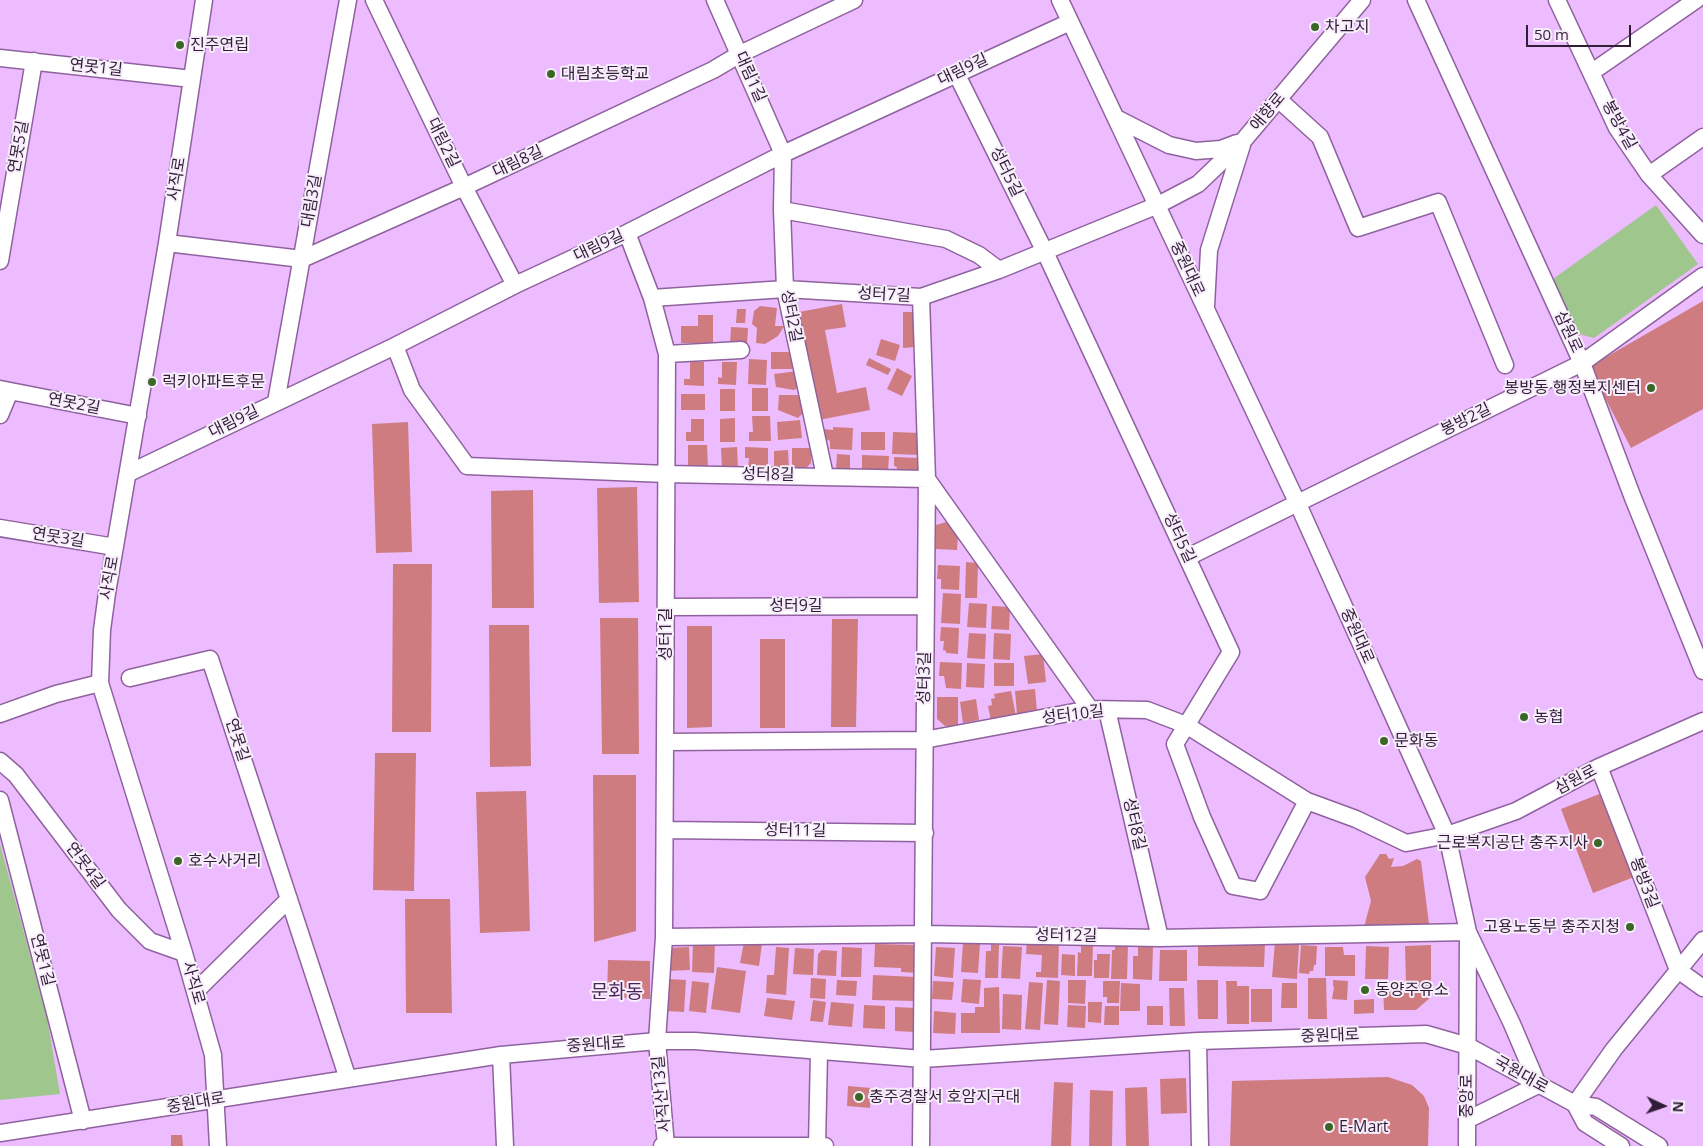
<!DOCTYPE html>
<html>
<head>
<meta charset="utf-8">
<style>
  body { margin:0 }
  #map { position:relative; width:1703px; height:1146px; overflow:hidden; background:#ecbcfe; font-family:"Open Sans",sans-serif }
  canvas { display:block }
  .north { position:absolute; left:1638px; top:1081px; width:50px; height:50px; -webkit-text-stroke:4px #f7edfb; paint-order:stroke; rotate:93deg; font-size:14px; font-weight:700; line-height:20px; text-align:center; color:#301d36 }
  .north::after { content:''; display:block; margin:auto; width:18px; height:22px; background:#301d36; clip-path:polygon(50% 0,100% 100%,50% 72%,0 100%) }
  .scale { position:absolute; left:1526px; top:25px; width:105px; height:22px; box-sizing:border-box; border:2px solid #301d36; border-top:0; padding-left:6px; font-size:15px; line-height:18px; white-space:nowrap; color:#301d36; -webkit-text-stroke:4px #f7edfb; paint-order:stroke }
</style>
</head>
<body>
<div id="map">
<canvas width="1703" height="1146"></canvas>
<div class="north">N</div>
<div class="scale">50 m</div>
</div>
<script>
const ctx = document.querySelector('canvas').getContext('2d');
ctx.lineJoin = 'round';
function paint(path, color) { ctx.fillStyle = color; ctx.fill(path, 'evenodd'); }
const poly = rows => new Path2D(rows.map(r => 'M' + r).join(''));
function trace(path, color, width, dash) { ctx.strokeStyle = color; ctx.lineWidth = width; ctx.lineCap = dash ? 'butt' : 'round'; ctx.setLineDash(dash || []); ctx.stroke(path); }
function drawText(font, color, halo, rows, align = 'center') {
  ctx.font = font + ' "Open Sans","Noto Sans KR",sans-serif'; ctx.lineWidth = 4; ctx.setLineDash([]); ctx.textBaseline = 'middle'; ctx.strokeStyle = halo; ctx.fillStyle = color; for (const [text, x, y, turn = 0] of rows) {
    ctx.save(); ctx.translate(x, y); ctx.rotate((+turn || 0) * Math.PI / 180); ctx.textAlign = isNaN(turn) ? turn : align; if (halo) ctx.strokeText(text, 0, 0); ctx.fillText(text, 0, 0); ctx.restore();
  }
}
paint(poly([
  [1656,205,1698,264,1594,338,1579,334,1553,279],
  [0,844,47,1018,60,1094,0,1100]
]), '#9ec68d');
paint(poly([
  [1703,301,1703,409,1631,448,1589,367],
  [842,304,846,327,825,330,837,393,866,387,870,410,819,420,799,312],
  [760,306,777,308,775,326,784,326,778,336,765,344,756,343,757,328,752,324,754,311],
  [737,309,746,309,745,323,736,323],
  [903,312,915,312,915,347,903,348],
  [698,315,713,315,713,343,681,343,681,326,698,326],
  [731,327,748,328,747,345,730,344],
  [881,339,900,345,895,361,876,355],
  [771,352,792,352,792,369,771,369],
  [869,358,891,369,888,375,866,365],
  [749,359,767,360,766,385,748,384],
  [690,361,704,362,704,386,684,385,684,379,690,379],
  [722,362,737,362,736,385,718,384,718,377,722,378],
  [897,368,912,376,902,396,887,389],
  [798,371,798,388,794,390,776,387,774,374],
  [752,388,768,388,768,411,752,411],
  [720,389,735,389,735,411,720,411],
  [681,394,705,394,705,410,681,410],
  [779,395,803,395,803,413,798,418,778,410],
  [752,416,770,416,771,441,749,441,749,432,753,432],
  [735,418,735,442,720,442,720,419],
  [691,419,704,419,704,441,686,441,686,432,691,432],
  [800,420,802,438,778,440,777,422],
  [408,422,412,552,376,553,372,424],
  [833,427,853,428,852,450,830,449,830,441,824,438,824,429,833,430],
  [861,432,885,432,885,450,861,450],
  [893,432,921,433,920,455,892,454],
  [688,445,707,445,708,467,688,467],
  [737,447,738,468,722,469,721,448],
  [745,447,768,448,768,469,748,469,749,458,745,458],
  [792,448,811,448,811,463,805,469,792,469],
  [788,450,789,469,774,469,774,451],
  [837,454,850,455,850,472,836,471],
  [862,455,889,456,888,471,862,470],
  [894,457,921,458,921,469,916,472,896,471,897,467,894,466],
  [637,487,639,602,599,603,597,488],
  [533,490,534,608,492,608,491,491],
  [946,522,958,536,957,550,935,549,936,525],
  [966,562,978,563,977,598,965,598],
  [393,564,432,564,431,732,392,732],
  [938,565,960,566,959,590,941,589,941,579,937,579],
  [943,593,961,594,960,624,941,623],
  [969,603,987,604,986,628,967,627],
  [992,606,1010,607,1009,630,991,629],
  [600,618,638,618,639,754,602,754],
  [832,619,858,619,856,727,831,727],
  [489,625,529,625,531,766,490,767],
  [687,626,712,626,712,727,687,728],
  [941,627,959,628,958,654,946,653,946,651,943,650,944,641,940,641],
  [969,633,986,634,985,659,967,658],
  [994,633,1011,634,1010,660,993,659],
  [760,639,785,639,785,728,760,728],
  [1043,654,1046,682,1028,684,1024,656],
  [940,662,962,663,961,689,946,688,944,676,939,676],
  [967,663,985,664,984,688,966,687],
  [994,663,1014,663,1014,686,994,686],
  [1035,689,1037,712,1017,714,1015,691],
  [1011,691,1016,716,991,721,988,706,992,705,991,699,995,698,994,694],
  [937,697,958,697,958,726,945,726,937,719],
  [976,699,979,720,963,723,960,702],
  [375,753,416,753,414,891,373,890],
  [593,775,636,775,636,931,594,942],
  [526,791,530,931,480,933,476,792],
  [1602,793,1634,877,1593,893,1561,809],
  [1380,854,1386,854,1389,859,1394,858,1391,867,1403,866,1417,859,1421,861,1429,924,1364,927,1371,901,1365,877],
  [405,899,450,899,452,1013,406,1013],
  [1027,940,1059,941,1058,978,1036,977,1036,972,1041,972,1042,955,1026,954],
  [693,941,715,942,714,973,692,972],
  [1198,941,1265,942,1264,967,1198,966],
  [744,942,762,944,759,966,740,963],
  [1275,942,1299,944,1297,979,1272,977],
  [963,943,980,944,978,973,961,972],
  [875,944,919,945,918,973,901,972,901,968,874,967],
  [991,944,999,945,998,978,985,978,986,951,991,951],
  [1081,944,1093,944,1092,976,1077,976,1078,952,1081,953],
  [1115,945,1128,945,1127,979,1111,979,1112,950,1115,950],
  [1301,945,1317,946,1316,965,1314,965,1313,971,1310,971,1309,974,1299,973],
  [1431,945,1431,997,1416,1010,1384,1010,1383,985,1406,984,1405,946],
  [1003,946,1022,947,1020,979,1001,978],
  [1138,946,1153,947,1152,980,1133,979,1133,956,1138,956],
  [1366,946,1389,947,1388,979,1365,979],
  [689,947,690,970,666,971,666,948],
  [776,947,789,948,786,995,766,993,767,975,774,975],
  [842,947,862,948,861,977,841,977],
  [936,947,955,948,953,978,934,976],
  [1325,947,1343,947,1344,955,1355,955,1355,976,1325,976],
  [795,948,814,949,813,975,793,974],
  [822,950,837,951,836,976,817,975,818,954],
  [1160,950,1187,950,1187,981,1159,981],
  [1062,954,1075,955,1075,976,1061,975],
  [1097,954,1110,954,1109,978,1094,978,1094,960,1097,960],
  [608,960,650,961,650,999,607,997],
  [717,967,746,971,740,1013,711,1009],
  [873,975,916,977,915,1001,872,1000],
  [811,978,826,979,825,999,810,998],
  [1308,978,1326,978,1327,1019,1308,1019],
  [668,979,686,980,684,1012,666,1011],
  [963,979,981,980,979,1004,961,1002],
  [837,980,857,981,856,996,836,995],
  [1047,980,1060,981,1058,1025,1044,1024],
  [1068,980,1086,980,1085,1004,1068,1003],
  [1197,980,1218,980,1218,1019,1198,1019],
  [1333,980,1348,981,1347,1000,1332,999,1334,987,1333,986],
  [692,981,709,983,706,1013,689,1011],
  [933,981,954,982,952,1000,932,999],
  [1103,981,1120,981,1119,1003,1107,1003,1107,997,1103,997],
  [1226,981,1237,981,1237,986,1249,986,1249,1024,1227,1024],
  [1029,982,1043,983,1040,1030,1025,1029],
  [1121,983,1140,984,1140,1011,1120,1011],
  [1282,983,1297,983,1297,1008,1281,1008],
  [999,987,1000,1033,961,1033,961,1013,975,1013,975,1007,984,1007,984,988],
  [1169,988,1184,988,1185,1026,1170,1026],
  [1251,989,1272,989,1272,1022,1251,1022],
  [1003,994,1022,995,1021,1030,1002,1029],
  [767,998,795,1001,792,1020,764,1016],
  [1374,999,1374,1013,1354,1014,1354,1000],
  [813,1000,826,1002,823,1022,810,1021],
  [831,1002,854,1004,852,1027,828,1025],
  [1088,1002,1102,1002,1101,1023,1088,1022],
  [864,1005,885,1006,885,1029,863,1028],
  [1068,1005,1086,1006,1085,1028,1067,1027],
  [1105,1006,1119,1006,1119,1025,1104,1025],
  [1147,1006,1163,1006,1163,1025,1147,1025],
  [895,1007,915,1008,915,1032,895,1031],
  [934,1011,956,1013,955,1034,933,1033],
  [1388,1077,1412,1085,1424,1096,1429,1108,1428,1146,1230,1146,1232,1081],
  [1186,1078,1187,1113,1161,1114,1160,1079],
  [1054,1082,1073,1083,1071,1146,1051,1146],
  [848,1086,871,1088,870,1108,847,1106],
  [1147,1087,1149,1146,1126,1146,1125,1088],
  [1090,1090,1113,1091,1112,1146,1089,1146],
  [171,1135,182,1135,183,1146,171,1146]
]), '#cf7c80');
const minor = poly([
  [204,0,167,243,107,593,102,630,100,683,184,953,213,1055,218,1146],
  [374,0,464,187,515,285],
  [715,0,783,154,782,210,785,289,825,476],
  [1060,0,1297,502,1447,835,1468,932,1467,1146],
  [1416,0,1582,363,1633,498,1703,671],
  [1557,0,1617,128,1649,175,1703,235],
  [0,58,192,79],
  [1592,72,1696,0],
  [956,73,1045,252,1231,652,1175,744,1202,817,1233,886,1260,891,1307,801],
  [1278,99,1320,137,1358,228,1438,202,1505,365],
  [1116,118,1169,145,1196,151,1221,149,1237,143],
  [1649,175,1703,137],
  [782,210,946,239,979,255,999,270],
  [627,233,652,298,667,354,664,937,657,1041,666,1146],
  [167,243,302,259,464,187,713,70,740,54,854,0],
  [0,261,34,61],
  [921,297,927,479,921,1146],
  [652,298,785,289,921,297,999,270,1158,205,1198,184,1243,141,1362,0],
  [1206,306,1209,250,1242,145],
  [395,346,412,390,467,466,666,474,927,479,1090,709],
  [667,354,741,350],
  [0,389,138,416],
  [276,402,348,0],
  [0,415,10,391],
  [129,473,395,346,515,285,627,233,783,154,1070,22],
  [0,528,115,547],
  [1188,557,1582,363,1703,276],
  [666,607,925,606],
  [130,678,210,659,348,1079],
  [1107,710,1160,938],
  [0,714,56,694,100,683],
  [666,742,924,740,1090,709,1147,710,1186,725,1307,801,1356,819,1406,843,1447,835,1516,811,1599,767,1703,721],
  [0,761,16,775,119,910,150,941,184,953],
  [1599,767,1678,970,1703,988],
  [0,800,83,1121],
  [665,830,925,833],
  [664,937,924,934,1160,938,1468,932,1512,1024,1538,1085],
  [196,991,289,899],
  [1198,1041,1200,1146],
  [501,1055,505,1146],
  [1575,1104,1614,1049,1703,940],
  [1575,1104,1585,1123,1621,1146],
  [1467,1120,1538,1085],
  [0,1133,501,1055,657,1041,695,1041,923,1059,1198,1041,1426,1034,1468,1046,1575,1104,1596,1107,1659,1146],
  [662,1146,825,1146],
  [817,1146,819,1052]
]);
trace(minor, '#8f629f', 19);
trace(minor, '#fff', 16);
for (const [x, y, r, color] of [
  [1315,27,5,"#3b6726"],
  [180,45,5,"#3b6726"],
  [551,74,5,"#3b6726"],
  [152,382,5,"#3b6726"],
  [1651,388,5,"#3b6726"],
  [1524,717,5,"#3b6726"],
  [1384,741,5,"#3b6726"],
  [1598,843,5,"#3b6726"],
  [178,861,5,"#3b6726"],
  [1630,927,5,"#3b6726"],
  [1365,990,5,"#3b6726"],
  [859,1097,5,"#3b6726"],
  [1329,1127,5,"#3b6726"]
]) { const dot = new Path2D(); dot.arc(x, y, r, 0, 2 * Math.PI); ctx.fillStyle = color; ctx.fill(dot); trace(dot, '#f7edfb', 2); }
drawText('16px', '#301d36', '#f7edfb', [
  ["차고지",1325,27],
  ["진주연립",190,45],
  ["대림초등학교",561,74],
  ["럭키아파트후문",162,382],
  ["봉방동 행정복지센터",1641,388,"right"],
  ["농협",1534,717],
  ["문화동",1394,741],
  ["근로복지공단 충주지사",1588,843,"right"],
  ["호수사거리",188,861],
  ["고용노동부 충주지청",1620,927,"right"],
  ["동양주유소",1375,990],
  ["충주경찰서 호암지구대",869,1097],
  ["E-Mart",1339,1127]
], 'left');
drawText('16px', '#301d36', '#f7edfb', [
  ["연못1길",96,68,6],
  ["대림9길",963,70,-25],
  ["대림1길",750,77,66],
  ["애향로",1268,112,-50],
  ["봉방4길",1619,125,61],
  ["대림2길",443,143,64],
  ["연못5길",19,147,-80],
  ["대림8길",518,162,-25],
  ["성터5길",1006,172,64],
  ["사직로",177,179,-81],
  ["대림3길",312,201,-80],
  ["대림9길",599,246,-25],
  ["중원대로",1187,269,65],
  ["성터7길",884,295,3],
  ["성터2길",791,316,79],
  ["삼원로",1568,332,65],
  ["연못2길",74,404,11],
  ["봉방2길",1466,420,-26],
  ["대림9길",234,422,-26],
  ["성터8길",768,475,1],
  ["연못3길",58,538,9],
  ["성터5길",1179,538,65],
  ["사직로",110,578,-80],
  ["성터9길",796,606],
  ["성터1길",666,634,-90],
  ["중원대로",1357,636,66],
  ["성터3길",925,678,-89],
  ["성터10길",1073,715,-7],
  ["연못길",237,740,72],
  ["삼원로",1576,780,-28],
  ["성터8길",1134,824,77],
  ["성터11길",795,831,1],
  ["연못4길",85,866,53],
  ["봉방3길",1644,883,69],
  ["성터12길",1066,936,1],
  ["연못1길",42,960,76],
  ["사직로",193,983,74],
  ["중원대로",1330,1036,-2],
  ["중원대로",596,1045,-4],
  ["국원대로",1521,1075,29],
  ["사직산13길",662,1094,-95],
  ["중앙로",1467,1096,-90],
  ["중원대로",196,1103,-10]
]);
drawText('19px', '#4c225a', '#f7edfb', [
  ["문화동",617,993]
]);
</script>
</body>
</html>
